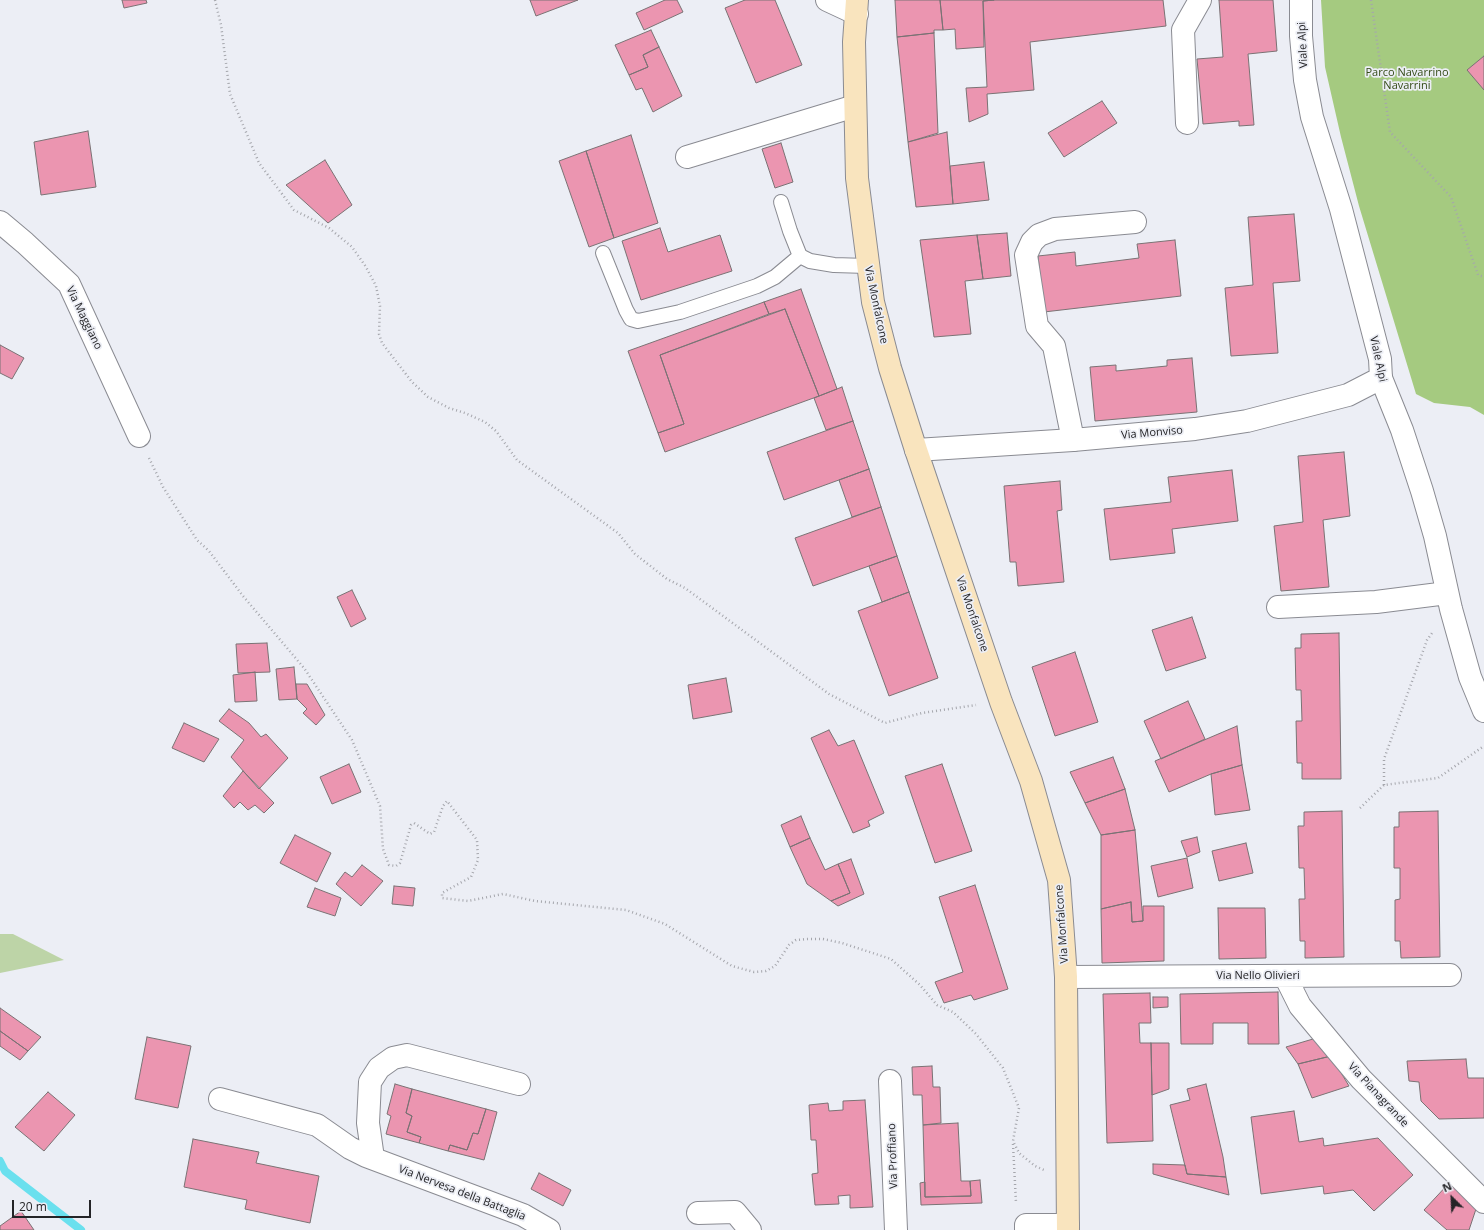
<!DOCTYPE html>
<html>
<head>
<meta charset="utf-8">
<style>
  body { margin:0 }
  #map { position:relative; width:1484px; height:1230px; overflow:hidden; background:#eceef5; font-family:"Open Sans",sans-serif }
  canvas { display:block }
  .north { position:absolute; left:1432px; top:1178px; width:40px; height:40px; -webkit-text-stroke:3px #eceef5; paint-order:stroke; rotate:336deg; font-size:11px; font-weight:700; line-height:16px; text-align:center; color:#242427 }
  .north::after { content:''; display:block; margin:auto; width:14px; height:18px; background:#242427; clip-path:polygon(50% 0,100% 100%,50% 72%,0 100%) }
  .scale { position:absolute; left:12px; top:1200px; width:79px; height:18px; box-sizing:border-box; border:2px solid #242427; border-top:0; padding-left:5px; font-size:12px; line-height:14px; white-space:nowrap; color:#242427; -webkit-text-stroke:3px #eceef5; paint-order:stroke }
</style>
</head>
<body>
<div id="map">
<canvas width="1484" height="1230"></canvas>
<div class="north">N</div>
<div class="scale">20 m</div>
</div>
<script>
const ctx = document.querySelector('canvas').getContext('2d');
ctx.lineJoin = 'round';
function paint(path, color) { ctx.fillStyle = color; ctx.fill(path, 'evenodd'); }
const poly = rows => new Path2D(rows.map(r => 'M' + r).join(''));
function trace(path, color, width, dash) { ctx.strokeStyle = color; ctx.lineWidth = width; ctx.lineCap = dash ? 'butt' : 'round'; ctx.setLineDash(dash || []); ctx.stroke(path); }
function drawText(font, color, halo, rows, align = 'center') {
  ctx.font = font + ' "Open Sans",sans-serif'; ctx.lineWidth = 3.5; ctx.setLineDash([]); ctx.textBaseline = 'middle'; ctx.strokeStyle = halo; ctx.fillStyle = color; for (const [text, x, y, turn = 0] of rows) {
    ctx.save(); ctx.translate(x, y); ctx.rotate((+turn || 0) * Math.PI / 180); ctx.textAlign = isNaN(turn) ? turn : align; if (halo) ctx.strokeText(text, 0, 0); ctx.fillText(text, 0, 0); ctx.restore();
  }
}
paint(poly([
  [0,934,13,934,64,960,0,973]
]), '#bdd4a7');
paint(poly([
  [1321,0,1484,0,1484,415,1470,407,1434,403,1416,394,1359,206,1341,137,1325,67]
]), '#a5ca80');
trace(poly([
  [0,1161,5,1171,81,1230]
]), '#6ae0ee', 8);
const building = poly([
  [122,0,146,0,147,3,124,8,122,0],
  [530,0,578,0,536,16,530,0],
  [665,0,677,0,683,12,644,30,636,13,665,0],
  [745,0,775,0,802,65,756,83,725,8,745,0],
  [895,0,940,0,943,30,934,30,934,33,897,37,895,0],
  [940,0,994,0,983,1,984,47,956,49,955,29,943,30,940,0],
  [994,0,1163,0,1166,26,1030,42,1034,90,987,94,988,114,969,122,966,88,987,87,983,1,994,0],
  [1219,0,1273,0,1277,51,1248,54,1254,125,1239,126,1239,121,1203,124,1197,59,1223,57,1219,0],
  [651,30,659,47,643,55,648,67,629,75,615,45,651,30],
  [934,33,938,133,908,142,897,37,934,33],
  [659,47,682,96,653,112,642,88,636,90,629,75,648,67,643,55,659,47],
  [1484,56,1484,90,1467,70,1484,56],
  [1102,101,1117,123,1064,157,1048,133,1102,101],
  [88,131,96,187,41,195,34,142,88,131],
  [947,132,953,204,916,207,908,142,947,132],
  [631,135,658,223,614,238,586,151,631,135],
  [781,143,793,182,775,188,762,149,781,143],
  [586,151,614,238,589,247,559,161,586,151],
  [325,160,352,205,328,223,286,185,325,160],
  [984,162,989,200,953,204,950,166,984,162],
  [1294,214,1300,281,1273,283,1278,353,1231,356,1225,288,1253,285,1248,217,1294,214],
  [660,228,668,252,720,235,732,271,641,300,622,241,660,228],
  [1007,233,1011,276,983,279,977,235,1007,233],
  [977,235,983,279,965,281,971,334,934,337,920,240,977,235],
  [1175,240,1181,296,1044,312,1038,256,1075,252,1076,266,1139,258,1137,244,1175,240],
  [801,289,837,389,819,396,785,309,769,314,764,302,801,289],
  [764,302,769,314,660,355,684,424,658,433,628,351,764,302],
  [785,309,819,396,665,452,658,433,684,424,660,355,785,309],
  [0,345,24,358,12,379,0,373,0,345],
  [1192,358,1197,412,1095,421,1090,367,1116,365,1116,371,1167,366,1167,360,1192,358],
  [842,387,853,421,826,430,814,398,842,387],
  [853,421,869,469,784,500,767,452,853,421],
  [1344,452,1350,516,1323,520,1329,587,1281,591,1274,526,1303,522,1298,456,1344,452],
  [869,469,881,507,852,517,839,480,869,469],
  [1232,470,1238,521,1172,529,1175,553,1110,560,1104,509,1171,502,1168,477,1232,470],
  [1060,481,1062,510,1057,511,1064,582,1018,586,1016,562,1010,562,1004,486,1060,481],
  [881,507,897,556,813,586,795,538,881,507],
  [897,556,909,592,882,602,869,566,897,556],
  [352,590,366,619,351,627,337,597,352,590],
  [909,592,938,678,889,696,858,611,909,592],
  [1192,617,1206,658,1166,671,1152,630,1192,617],
  [1339,633,1341,779,1302,779,1302,763,1297,763,1296,721,1302,721,1301,690,1296,690,1295,648,1301,648,1301,634,1339,633],
  [267,643,270,672,238,673,236,644,267,643],
  [1075,652,1098,722,1055,736,1032,667,1075,652],
  [294,667,297,699,279,700,276,669,294,667],
  [255,672,257,701,235,702,233,675,255,672],
  [726,678,732,712,693,719,688,685,726,678],
  [296,684,307,684,325,715,316,725,303,713,307,709,297,699,296,684],
  [1188,701,1205,739,1161,759,1144,721,1188,701],
  [229,709,249,723,261,737,266,734,288,758,259,789,231,757,244,740,219,721,229,709],
  [184,723,219,739,204,762,172,748,184,723],
  [1237,726,1242,765,1211,774,1169,792,1155,761,1237,726],
  [829,730,838,746,854,740,884,813,868,821,870,826,853,833,811,738,829,730],
  [1113,757,1125,789,1085,803,1070,772,1113,757],
  [349,764,361,792,332,804,320,777,349,764],
  [942,764,972,851,935,863,905,776,942,764],
  [1242,765,1250,810,1215,815,1211,774,1242,765],
  [243,771,274,803,264,813,255,805,248,810,240,802,234,808,223,796,243,771],
  [1125,789,1135,830,1101,835,1085,803,1125,789],
  [1342,811,1344,957,1305,958,1305,941,1300,941,1299,899,1305,899,1304,868,1299,868,1298,826,1304,826,1304,812,1342,811],
  [1438,811,1440,957,1401,958,1400,941,1395,941,1395,900,1400,899,1400,868,1394,868,1394,827,1399,827,1399,812,1438,811],
  [801,816,810,838,790,847,781,825,801,816],
  [1135,830,1143,921,1132,922,1131,902,1101,909,1101,835,1135,830],
  [295,835,331,853,317,882,280,863,295,835],
  [1197,837,1200,852,1187,857,1181,841,1197,837],
  [810,838,825,870,838,864,850,893,831,901,807,884,790,847,810,838],
  [1246,843,1253,873,1219,881,1212,851,1246,843],
  [1187,858,1193,888,1158,897,1151,866,1187,858],
  [851,859,864,894,838,906,831,901,850,893,838,864,851,859],
  [362,865,383,881,361,906,336,884,345,872,352,877,362,865],
  [975,885,1008,989,974,1000,971,995,944,1003,935,982,963,972,939,897,975,885],
  [394,886,415,888,413,906,392,904,394,886],
  [315,888,341,898,335,916,307,907,315,888],
  [1131,902,1132,922,1143,921,1143,906,1164,906,1164,961,1102,963,1101,909,1131,902],
  [1218,908,1265,908,1266,958,1219,959,1218,908],
  [1278,992,1279,1044,1248,1044,1248,1023,1213,1023,1213,1044,1181,1044,1180,994,1278,992],
  [1150,993,1151,1023,1139,1023,1140,1043,1151,1043,1153,1141,1107,1143,1103,994,1150,993],
  [1153,997,1168,997,1168,1007,1153,1008,1153,997],
  [0,1008,41,1037,28,1051,0,1031,0,1008],
  [0,1031,28,1051,20,1060,0,1046,0,1031],
  [147,1037,191,1046,178,1108,135,1099,147,1037],
  [1313,1039,1331,1056,1298,1064,1286,1047,1313,1039],
  [1151,1043,1169,1043,1169,1089,1152,1095,1151,1043],
  [1331,1056,1349,1086,1312,1098,1298,1064,1331,1056],
  [1466,1059,1468,1078,1484,1078,1484,1118,1439,1119,1421,1101,1419,1082,1409,1081,1407,1061,1466,1059],
  [932,1066,933,1087,940,1087,941,1123,923,1125,922,1095,913,1095,912,1067,932,1066],
  [395,1084,412,1089,406,1113,412,1116,407,1132,421,1137,419,1143,386,1134,391,1116,387,1114,395,1084],
  [1206,1084,1223,1157,1226,1177,1187,1174,1170,1105,1190,1100,1187,1089,1206,1084],
  [412,1089,486,1109,478,1134,473,1133,467,1150,450,1145,448,1151,419,1143,421,1137,407,1132,412,1116,406,1113,412,1089],
  [48,1092,75,1115,44,1151,15,1127,48,1092],
  [865,1100,873,1207,850,1208,850,1195,838,1196,839,1204,815,1205,812,1174,818,1173,816,1140,811,1140,809,1105,828,1103,829,1111,843,1110,843,1101,865,1100],
  [486,1109,497,1112,484,1160,448,1151,450,1145,467,1150,473,1133,478,1134,486,1109],
  [1294,1111,1299,1142,1323,1138,1324,1146,1378,1138,1413,1175,1374,1211,1353,1190,1324,1194,1323,1186,1261,1194,1251,1117,1294,1111],
  [958,1123,961,1181,970,1181,971,1196,925,1197,923,1125,958,1123],
  [193,1139,259,1152,256,1163,319,1176,310,1223,245,1209,247,1200,184,1187,193,1139],
  [1153,1164,1185,1165,1187,1174,1226,1177,1229,1195,1153,1174,1153,1164],
  [539,1173,571,1190,563,1206,531,1189,539,1173],
  [980,1180,982,1203,921,1205,920,1183,925,1182,925,1197,971,1196,970,1181,980,1180],
  [1450,1182,1477,1206,1469,1230,1447,1230,1424,1210,1450,1182],
  [21,1211,34,1230,0,1230,0,1226,21,1211]
]);
paint(building, '#eb95b0');
trace(building, '#7a7274', 1);
const service = poly([
  [781,202,790,231,800,256,810,261,834,265,867,266],
  [603,253,626,310,631,319,638,321,680,312,757,286,775,277,800,256]
]);
const minor = poly([
  [827,0,857,14],
  [1187,123,1183,30,1200,0],
  [687,157,855,106],
  [0,222,25,243,69,284,139,436],
  [1381,378,1402,430,1422,491,1435,536,1451,609,1470,677,1484,711],
  [1073,440,1054,346,1037,326,1026,255,1032,242,1039,235,1055,229,1135,222],
  [1278,607,1376,602,1447,593],
  [1285,976,1300,1006,1361,1079,1484,1202],
  [1066,977,1450,975],
  [890,1081,896,1230],
  [220,1099,317,1125,350,1148,366,1156,523,1215,549,1230],
  [373,1158,368,1123,370,1082,379,1068,393,1058,407,1055,519,1084],
  [698,1213,735,1212,750,1230],
  [1026,1230,1026,1225,1068,1225]
]);
const tertiary = poly([
  [916,450,1073,440,1195,429,1247,421,1348,395,1381,378,1380,359,1341,209,1312,117,1305,80,1301,36,1301,0]
]);
const secondary = poly([
  [857,0,854,42,857,178,873,302,890,368,916,450,1001,702,1031,781,1059,880,1066,977,1068,1230]
]);
trace(service, '#8a8b92', 16);
trace(minor, '#8a8b92', 24);
trace(tertiary, '#8a8b92', 24);
trace(secondary, '#8a8b92', 24);
trace(poly([
  [215,0,221,25,230,94,259,163,294,210,329,228,352,247,366,267,376,286,380,306,379,334,382,343,412,382,428,397,449,408,465,413,485,422,496,431,517,460,618,533,635,554,667,579,685,588,829,694,885,723,922,713,976,705],
  [1371,0,1390,132,1451,197,1478,275,1484,277],
  [149,458,163,487,197,540,209,551,243,596,304,668,352,740,380,806,383,849,389,865,396,866,400,863,411,825,414,823,417,825,430,834,434,832,443,806,447,801,477,840,478,860,471,877,442,893,442,898,468,901,503,894,535,901,626,910,665,924,732,966,754,972,766,971,775,966,789,945,796,940,808,939,823,939,842,943,891,959,920,985,937,1005,953,1012,976,1034,1003,1068,1019,1108,1013,1141,1019,1153,1035,1166,1044,1170],
  [1384,785,1384,759,1427,640,1432,633],
  [1360,808,1384,785,1438,778,1484,746],
  [1013,1144,1016,1203]
]), '#a5a6ac', 2.5, [1, 3]);
trace(service, '#fff', 14);
trace(minor, '#fff', 22);
trace(tertiary, '#fff', 22);
trace(secondary, '#f9e4be', 22);
drawText('11px', '#242427', '#eceef5', [
  ["Viale Alpi",1303,45,-93],
  ["Via Monfalcone",876,305,78],
  ["Via Maggiano",84,318,64],
  ["Viale Alpi",1378,359,78],
  ["Via Monviso",1152,433,-5],
  ["Via Monfalcone",972,614,71],
  ["Via Monfalcone",1062,924,-94],
  ["Via Nello Olivieri",1258,976],
  ["Via Pianagrande",1378,1095,47],
  ["Via Proffiano",893,1156,-92],
  ["Via Nervesa della Battaglia",462,1193,21]
]);
drawText('11px', '#344b17', '#eceef5', [
  ["Parco Navarrino",1407,73],
  ["Navarrini",1407,86]
]);
</script>
</body>
</html>
